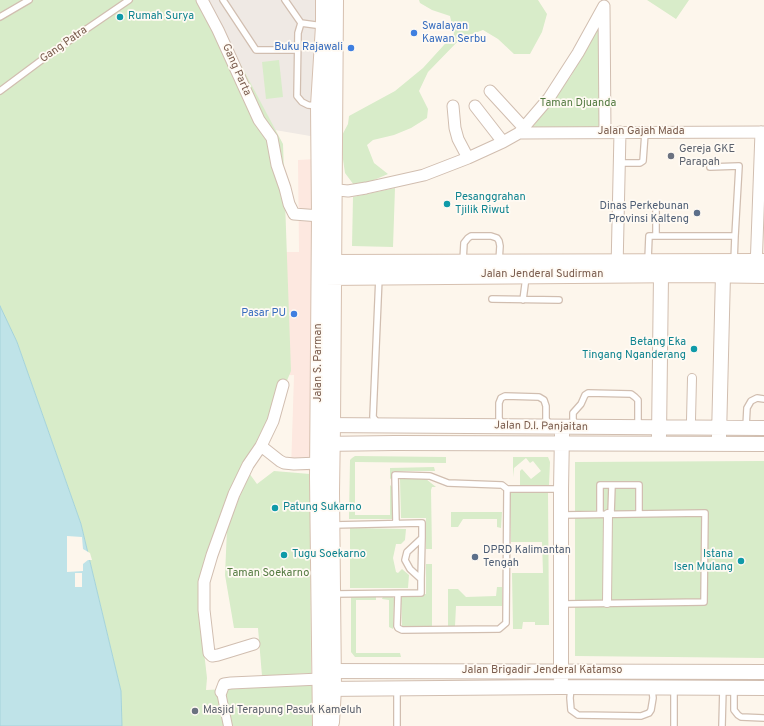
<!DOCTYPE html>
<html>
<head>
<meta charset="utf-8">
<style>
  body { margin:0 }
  canvas { display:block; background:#fdf6ec }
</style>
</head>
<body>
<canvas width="764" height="726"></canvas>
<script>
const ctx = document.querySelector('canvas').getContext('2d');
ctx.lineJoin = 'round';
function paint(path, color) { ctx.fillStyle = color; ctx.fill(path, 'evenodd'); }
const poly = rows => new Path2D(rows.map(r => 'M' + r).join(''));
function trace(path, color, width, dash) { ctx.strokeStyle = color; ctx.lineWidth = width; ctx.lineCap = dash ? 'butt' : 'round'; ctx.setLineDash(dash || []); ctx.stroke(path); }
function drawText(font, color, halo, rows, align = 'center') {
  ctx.font = font + ' Overpass,sans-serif'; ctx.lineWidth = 3.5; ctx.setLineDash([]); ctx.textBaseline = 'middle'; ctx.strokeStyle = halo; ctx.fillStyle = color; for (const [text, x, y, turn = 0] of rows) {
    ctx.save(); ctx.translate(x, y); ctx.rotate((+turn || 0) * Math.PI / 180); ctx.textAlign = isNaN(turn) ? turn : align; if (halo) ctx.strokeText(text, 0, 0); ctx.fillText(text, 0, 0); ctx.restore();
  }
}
paint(poly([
  [316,159,315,471,291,470,294,375,275,376,269,252,299,252,298,160]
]), '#fde8e0');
paint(poly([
  [204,0,315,0,317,36,316,137,275,130,241,65]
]), '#efe9e4');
paint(poly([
  [0,0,202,0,241,65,283,144,291,371,272,416,213,537,198,599,207,678,206,690,314,685,315,726,122,726,121,691,81,524,17,342,0,306],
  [419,0,538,0,547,14,542,32,530,54,514,54,498,39,483,30,461,38,428,72,419,91,428,109,427,118,411,128,394,135,373,140,367,145,374,163,388,174,367,183,354,185,345,173,340,139,348,124,349,116,395,91,423,68,454,34,450,16,432,10,420,3],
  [647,0,689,0,676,19],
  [599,25,600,127,532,128,571,76],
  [279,60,283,97,266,99,262,62],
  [395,188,393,247,352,246,353,197],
  [355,456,446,457,446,463,355,462,355,515,390,515,390,485,393,488,393,517,392,519,349,519,350,460,352,458],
  [513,457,548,457,550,462,549,485,520,485,520,471,522,469,531,479,541,471,533,461,530,463,526,458,514,468,513,477],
  [764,461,764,658,575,656,575,462],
  [434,467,435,471,393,471,392,478,390,479,390,468],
  [274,471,310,474,311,673,262,676,258,628,234,628,225,575,227,529,249,473,257,484],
  [400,479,426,479,436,487,432,487,431,490,432,549,426,549,426,518,401,518],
  [510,491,548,492,549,625,535,625,535,622,523,622,522,629,513,629,512,573,543,573,542,542,511,542],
  [451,512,502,512,501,528,497,527,497,519,463,519,458,527,451,527],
  [350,528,406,529,405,540,401,544,396,544,393,558,396,572,398,573,402,569,409,575,408,588,350,588],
  [426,564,432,564,432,627,402,627,401,596,426,594],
  [497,587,502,587,502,606,456,606,455,626,448,627,448,589,458,589,466,597,496,596],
  [376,596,376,600,356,600,356,653,400,653,401,657,355,657,351,652,351,597],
  [383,596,391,596,394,598,393,629,389,627,389,600,382,599]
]), '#d8ecc9');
const water = poly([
  [0,306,17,342,81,524,121,691,122,726,0,726,0,306]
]);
paint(water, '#bfe3e8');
trace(water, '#a5d3da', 1);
paint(poly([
  [67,536,82,537,83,549,90,553,92,560,88,560,83,564,83,571,67,572],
  [75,573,82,573,82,587,75,587]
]), '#fdf6ec');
const service = poly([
  [223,0,256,50,297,50],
  [285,0,301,23,323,26],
  [0,17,29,0],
  [301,23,298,33,297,96,302,102,308,105,318,106],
  [0,91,47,56,129,0],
  [620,163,640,163,643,161,645,133],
  [710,167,739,166,735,236],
  [656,206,656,236],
  [648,260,649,236,735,236,734,262],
  [463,261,464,243,468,238,471,236,491,236,497,238,499,241,500,246,499,261],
  [492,299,559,300],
  [523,300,526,277],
  [379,425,373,417,379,277],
  [502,426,499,418,499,403,501,398,505,396,539,397,544,400,546,406,546,419,550,425],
  [576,426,573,419,573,413,581,404,585,395,588,393,631,394,635,397,638,400,638,420,641,427],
  [746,427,747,408,751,401,757,398,764,399],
  [600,514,600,485,639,485,639,514],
  [611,514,612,485],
  [561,515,705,513,704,602,562,604],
  [396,523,395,475,430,476,448,483,502,485,507,489],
  [333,525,422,523,422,538,407,552,405,560,410,569,421,579,421,593,333,594],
  [421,579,422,538],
  [398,594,397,626,398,628,402,630,499,629,506,623,507,489,560,489],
  [571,688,570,698,571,710,578,715,641,716,649,713,651,710,653,698,652,689],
  [674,688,674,726],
  [734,688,734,710,738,715,741,717,764,718],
  [397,689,397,726],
  [722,726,723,688]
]);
const pedestrian = poly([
  [691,420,692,378],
  [607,603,608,514],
  [221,692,228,726]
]);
const minor = poly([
  [202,0,218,30,259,120,272,138,277,165,285,188,289,204,294,214,320,216],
  [604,7,605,132],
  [490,91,524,128],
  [453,106,455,128,458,139,468,158],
  [475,106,503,142],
  [519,133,764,132],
  [328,189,348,191,366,188,424,175,468,158,503,142,519,133,549,98,578,53,604,6],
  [617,269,620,132],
  [756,269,761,132],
  [261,446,273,421,283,385],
  [254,644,218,655,212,656,209,653,204,610,204,582,212,555,234,494,248,465,261,446,280,461,284,463,294,464,319,463],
  [221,692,224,684,231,683,320,679]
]);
const tertiary = poly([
  [321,425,764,428],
  [659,436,661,275],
  [719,436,723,274],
  [320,444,395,443,764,444],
  [322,671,764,672],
  [561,679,561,489,562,434],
  [322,689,560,687,764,688]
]);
const secondary = poly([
  [323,263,764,262],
  [324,277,695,274,764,275],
  [331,722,333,689,331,492,332,425,335,0],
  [321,726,318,477,320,216,319,106,324,26,324,0]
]);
trace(service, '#d1beb0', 8);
trace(pedestrian, '#d1beb0', 10);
trace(minor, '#d1beb0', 13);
trace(tertiary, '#d1beb0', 16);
trace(secondary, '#d6c0b0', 18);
trace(service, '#fff', 5.5);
trace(pedestrian, '#fff', 8);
trace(minor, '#fff', 11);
trace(tertiary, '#fff', 14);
trace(secondary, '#fff', 16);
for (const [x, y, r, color] of [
  [120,17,4,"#0f9aa8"],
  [414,33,4,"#3f7fe0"],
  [351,48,4,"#3f7fe0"],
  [671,156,4,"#6b7280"],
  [447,204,4,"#0f9aa8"],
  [697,213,4,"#5c6f8a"],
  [294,314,4,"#3f7fe0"],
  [694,349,4,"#0f9aa8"],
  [275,508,4,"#0f9aa8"],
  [284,555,4,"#0f9aa8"],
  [475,557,4,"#5c6f8a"],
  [741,561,4,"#0f9aa8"],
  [195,711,4,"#6b7280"]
]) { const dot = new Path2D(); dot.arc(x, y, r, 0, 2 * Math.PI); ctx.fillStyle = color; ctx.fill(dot); trace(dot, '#fffaf3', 1.5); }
drawText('11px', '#0d838f', '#fffaf3', [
  ["Rumah Surya",128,17],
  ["Pesanggrahan",455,198],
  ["Tjilik Riwut",455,211],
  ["Betang Eka",686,343,"right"],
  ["Tingang Nganderang",686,356,"right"],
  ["Patung Sukarno",283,508],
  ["Tugu Soekarno",292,555],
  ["Istana",733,555,"right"],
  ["Isen Mulang",733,568,"right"]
], 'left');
drawText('11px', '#366cbe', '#fffaf3', [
  ["Swalayan",422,27,"left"],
  ["Kawan Serbu",422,40,"left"],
  ["Buku Rajawali",343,48],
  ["Pasar PU",286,314]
], 'right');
drawText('11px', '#7a5c4d', '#fffaf3', [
  ["Gang Patra",64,45,-35],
  ["Gang Parta",236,70,66],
  ["Jalan Gajah Mada",641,132],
  ["Jalan Jenderal Sudirman",542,275],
  ["Jalan S. Parman",319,363,-90],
  ["Jalan D.I. Panjaitan",541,427,1],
  ["Jalan Brigadir Jenderal Katamso",542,671]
]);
drawText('11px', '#537a41', '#fffaf3', [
  ["Taman Djuanda",578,104],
  ["Taman Soekarno",268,574]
]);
drawText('11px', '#5b616d', '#fffaf3', [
  ["Gereja GKE",679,150],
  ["Parapah",679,163],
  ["Masjid Terapung Pasuk Kameluh",203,711]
], 'left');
drawText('11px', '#4e5e75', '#fffaf3', [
  ["Dinas Perkebunan",689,207],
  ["Provinsi Kalteng",689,220],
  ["DPRD Kalimantan",483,551,"left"],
  ["Tengah",483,564,"left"]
], 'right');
</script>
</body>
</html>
